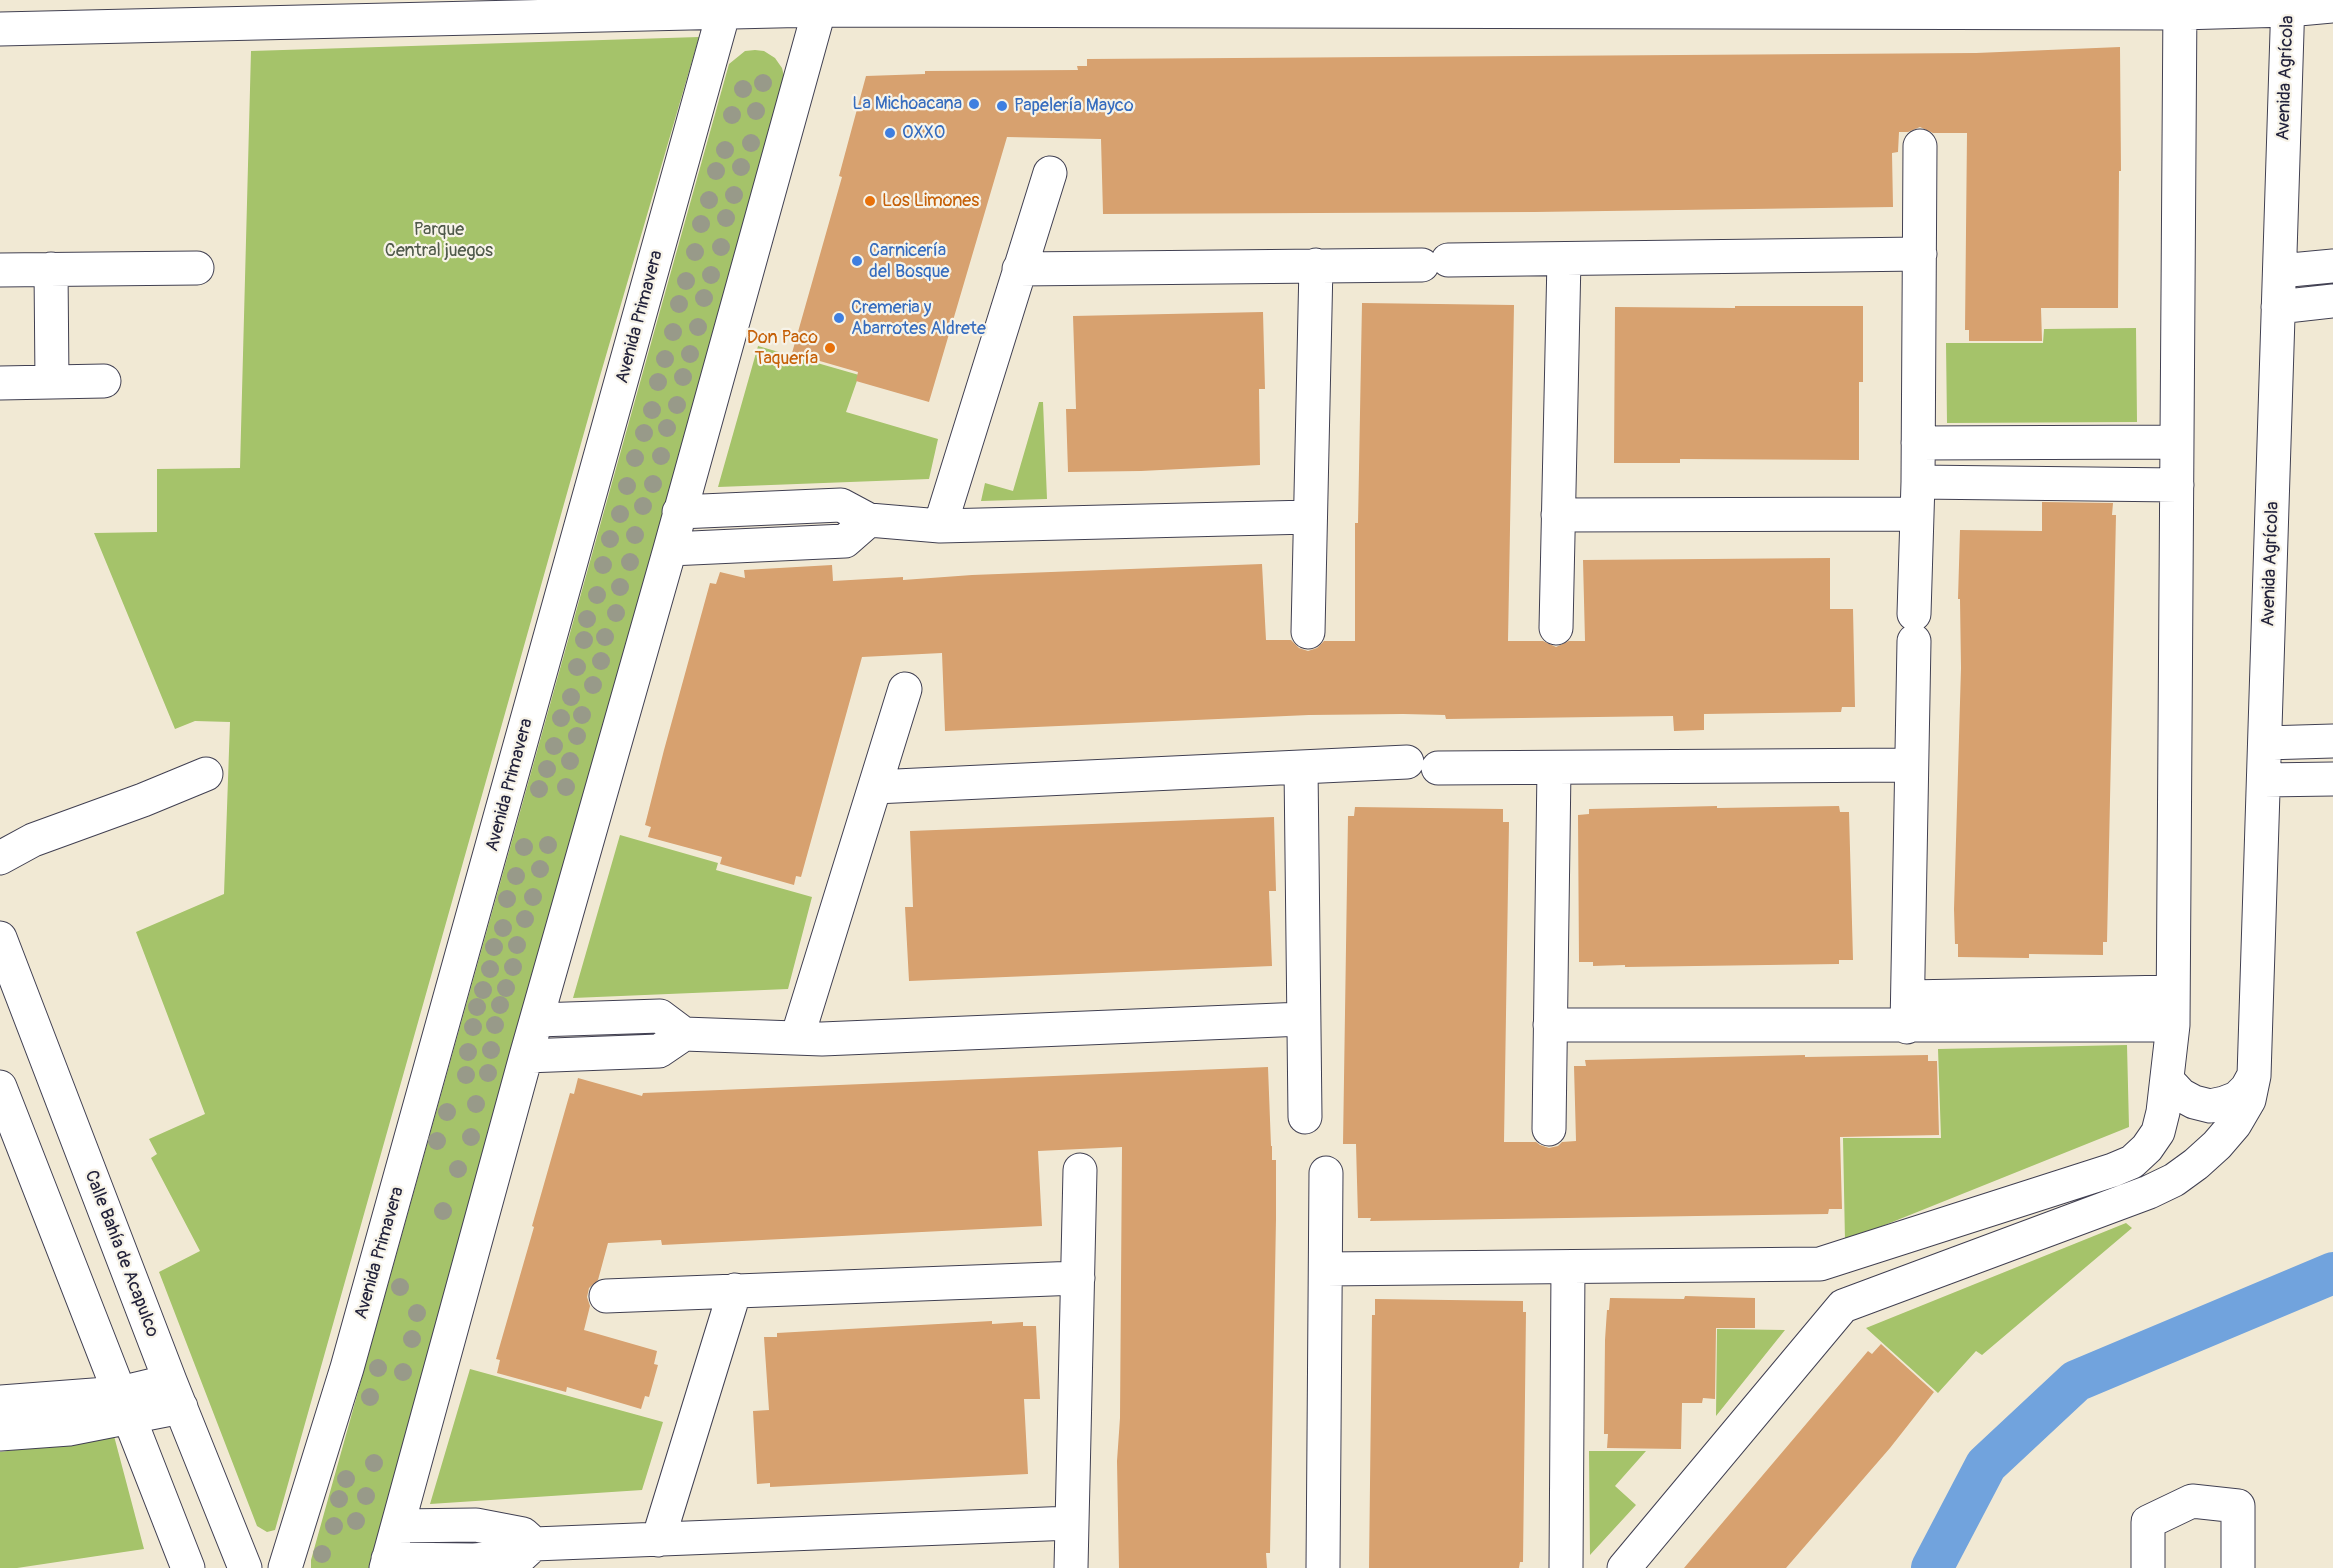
<!DOCTYPE html>
<html>
<head>
<meta charset="utf-8">
<style>
  body { margin:0 }
  canvas { display:block; background:#f1e9d4 }
</style>
</head>
<body>
<canvas width="2333" height="1568"></canvas>
<script>
const ctx = document.querySelector('canvas').getContext('2d');
ctx.lineJoin = 'round';
function paint(path, color) { ctx.fillStyle = color; ctx.fill(path, 'evenodd'); }
const poly = rows => new Path2D(rows.map(r => 'M' + r).join(''));
function trace(path, color, width, dash) { ctx.strokeStyle = color; ctx.lineWidth = width; ctx.lineCap = dash ? 'butt' : 'round'; ctx.setLineDash(dash || []); ctx.stroke(path); }
function drawText(font, color, halo, rows, align = 'center') {
  ctx.font = font + ' Pangolin,sans-serif'; ctx.lineWidth = 4.5; ctx.setLineDash([]); ctx.textBaseline = 'middle'; ctx.strokeStyle = halo; ctx.fillStyle = color; for (const [text, x, y, turn = 0] of rows) {
    ctx.save(); ctx.translate(x, y); ctx.rotate((+turn || 0) * Math.PI / 180); ctx.textAlign = isNaN(turn) ? turn : align; if (halo) ctx.strokeText(text, 0, 0); ctx.fillText(text, 0, 0); ctx.restore();
  }
}
paint(poly([
  [699,37,600,376,275,1530,267,1532,257,1526,159,1272,200,1251,151,1158,157,1154,149,1139,205,1114,136,932,224,894,230,722,195,721,175,729,94,533,157,532,157,469,240,468,251,51],
  [755,50,764,51,775,58,782,68,785,80,369,1568,311,1568,311,1560,729,64,745,51],
  [2136,328,2137,422,1947,423,1946,343,2043,343,2044,329],
  [758,346,859,375,846,412,938,439,929,479,718,487],
  [1039,402,1043,402,1047,499,981,501,985,483,1013,491],
  [620,835,718,863,716,870,812,897,788,989,573,998],
  [2127,1045,2129,1127,1845,1241,1843,1138,1941,1138,1938,1049],
  [2126,1223,2132,1228,1982,1355,1976,1351,1938,1393,1866,1328],
  [1717,1329,1785,1330,1716,1416],
  [470,1369,663,1422,642,1490,430,1504],
  [114,1436,144,1549,17,1568,0,1568,0,1452],
  [1589,1451,1646,1451,1615,1486,1636,1505,1590,1555]
]), '#a5c36a');
trace(poly([
  [1932,1568,1986,1465,2076,1381,2333,1273]
]), '#71a3dd', 42);
paint(poly([
  [2120,47,2121,171,2119,171,2118,308,2041,308,2042,341,1969,341,1969,330,1965,330,1967,133,1933,133,1920,127,1908,132,1899,132,1898,152,1892,153,1893,207,1534,212,1103,214,1101,139,1007,137,929,402,856,381,858,372,792,353,842,177,839,176,866,76,925,74,925,71,1078,70,1077,66,1087,66,1087,59,1976,53],
  [1362,303,1514,305,1508,641,1543,641,1556,647,1569,641,1585,641,1583,560,1830,558,1830,609,1853,609,1855,707,1842,707,1841,712,1704,714,1704,730,1674,731,1673,716,1446,719,1445,715,1403,714,1309,715,945,731,942,653,862,657,801,877,796,876,794,885,720,864,722,857,648,837,651,827,645,825,664,750,710,583,716,584,720,572,745,578,744,570,832,565,833,581,903,577,903,580,972,575,1262,564,1266,640,1291,640,1299,648,1308,651,1317,648,1324,641,1355,641,1355,523,1358,523],
  [1735,306,1863,306,1863,382,1859,382,1859,460,1680,459,1680,463,1614,463,1615,307,1735,308],
  [1263,312,1265,389,1259,389,1260,465,1141,471,1068,472,1066,409,1076,409,1073,316],
  [2042,502,2113,503,2112,515,2116,515,2107,942,2103,942,2103,955,2029,954,2029,958,1958,957,1958,944,1955,944,1954,909,1961,668,1960,599,1958,599,1960,530,2042,531],
  [1717,806,1717,808,1839,806,1840,812,1849,812,1853,960,1839,960,1839,964,1625,967,1625,965,1593,966,1593,962,1579,962,1578,815,1589,814,1589,809],
  [1355,807,1503,809,1503,822,1509,822,1504,1142,1536,1142,1540,1145,1549,1148,1558,1146,1562,1142,1576,1141,1574,1066,1586,1066,1585,1060,1805,1055,1805,1057,1928,1055,1928,1061,1937,1061,1939,1135,1840,1137,1842,1209,1829,1209,1828,1214,1370,1221,1371,1218,1358,1218,1356,1144,1343,1144,1348,816,1354,816],
  [1274,817,1276,891,1269,891,1272,966,909,981,905,907,913,907,910,831],
  [1268,1067,1271,1146,1272,1146,1272,1160,1276,1160,1276,1219,1270,1553,1266,1553,1267,1568,1119,1568,1117,1461,1120,1418,1122,1147,1038,1151,1042,1226,662,1245,661,1240,608,1243,598,1280,589,1288,587,1297,590,1306,584,1330,657,1351,654,1364,658,1365,649,1397,645,1396,641,1409,567,1387,566,1392,497,1373,500,1360,496,1359,534,1227,532,1226,570,1093,574,1094,578,1078,642,1096,643,1093,720,1090],
  [1685,1296,1755,1298,1755,1328,1716,1328,1715,1399,1703,1398,1702,1403,1682,1403,1681,1449,1607,1448,1608,1434,1604,1434,1605,1340,1607,1310,1609,1310,1610,1298,1684,1299],
  [1375,1299,1523,1301,1523,1312,1526,1312,1525,1396,1523,1562,1520,1562,1519,1568,1369,1568,1372,1315,1375,1315],
  [992,1321,992,1324,1023,1322,1023,1326,1036,1326,1040,1399,1024,1399,1028,1474,770,1487,770,1483,757,1484,753,1411,769,1410,764,1337,777,1337,777,1333],
  [1881,1344,1934,1392,1890,1448,1786,1568,1684,1568,1868,1351,1872,1354]
]), '#d7a16f');
const minor = poly([
  [0,29,819,10,2180,13,2288,10,2333,6],
  [1448,260,1920,254],
  [51,269,52,382],
  [1019,269,1422,265],
  [0,270,197,268],
  [2280,271,2333,266],
  [2278,307,2333,301],
  [0,383,104,381],
  [1918,443,2177,442],
  [1918,482,2177,485],
  [679,512,841,505,869,520,940,526,1310,517],
  [1558,515,1917,514],
  [940,526,1050,173],
  [670,549,845,541,869,520],
  [1914,614,1918,482,1920,146],
  [1556,628,1564,259],
  [1308,632,1316,265],
  [2265,743,2333,741],
  [1301,767,1305,1117],
  [1438,768,1911,765],
  [2264,780,2333,779],
  [875,787,1407,762],
  [0,858,33,840,143,800,206,774],
  [0,938,170,1381,245,1568],
  [1908,997,2173,992],
  [537,1020,660,1016,684,1034,822,1039,1303,1019],
  [1550,1025,2173,1025],
  [1907,1027,1914,641],
  [797,1038,905,689],
  [526,1056,659,1051,684,1034],
  [2167,1080,2181,1095,2194,1102,2210,1106,2224,1103,2237,1098,2247,1088,2253,1077],
  [0,1087,188,1568],
  [1549,1129,1554,768],
  [1326,1269,1820,1264,2113,1170,2132,1162,2147,1148,2158,1132,2163,1112,2173,1025,2180,0],
  [606,1296,1078,1278],
  [0,1402,120,1393,170,1381],
  [0,1434,69,1429,181,1407],
  [398,1526,476,1525,523,1534,534,1544],
  [658,1540,735,1290],
  [388,1559,474,1560,521,1556,534,1544,1072,1523],
  [285,1568,347,1368,727,0],
  [386,1568,526,1056,670,549,822,0],
  [1071,1568,1080,1170],
  [1323,1568,1326,1173],
  [1566,1568,1568,1267],
  [1624,1568,1843,1306,2149,1192,2174,1180,2196,1164,2217,1145,2235,1124,2249,1100,2254,1076,2288,0],
  [2148,1568,2148,1522,2192,1501,2238,1506,2238,1568]
]);
trace(minor, '#414052', 35);
trace(minor, '#fff', 33);
ctx.fillStyle = '#989a89';
for (const [x, y] of [
  [763,83],
  [743,89],
  [756,111],
  [732,115],
  [751,143],
  [725,150],
  [741,167],
  [716,171],
  [734,195],
  [709,200],
  [726,218],
  [701,224],
  [721,247],
  [695,252],
  [711,275],
  [686,281],
  [704,298],
  [679,304],
  [698,327],
  [673,332],
  [690,354],
  [665,359],
  [683,377],
  [658,382],
  [677,405],
  [652,410],
  [667,428],
  [644,433],
  [661,456],
  [635,458],
  [653,484],
  [627,486],
  [643,506],
  [620,514],
  [635,535],
  [610,539],
  [630,562],
  [603,565],
  [620,587],
  [597,595],
  [616,613],
  [587,619],
  [605,637],
  [584,640],
  [601,661],
  [577,667],
  [593,685],
  [571,697],
  [582,715],
  [561,718],
  [577,736],
  [554,746],
  [570,761],
  [547,769],
  [566,787],
  [539,789],
  [548,845],
  [524,847],
  [540,869],
  [516,876],
  [533,897],
  [507,899],
  [525,919],
  [503,928],
  [517,945],
  [494,947],
  [513,967],
  [490,969],
  [506,988],
  [483,990],
  [500,1005],
  [477,1007],
  [495,1025],
  [473,1027],
  [491,1050],
  [468,1052],
  [488,1073],
  [466,1075],
  [476,1104],
  [447,1112],
  [471,1137],
  [437,1141],
  [458,1169],
  [443,1211],
  [400,1287],
  [417,1313],
  [412,1339],
  [378,1368],
  [403,1372],
  [370,1397],
  [374,1463],
  [346,1479],
  [366,1496],
  [339,1499],
  [356,1521],
  [334,1526],
  [322,1554]
]) { ctx.beginPath(); ctx.arc(x, y, 9, 0, 2 * Math.PI); ctx.fill(); }
for (const [x, y, r, color] of [
  [974,104,6,"#3f7fe0"],
  [1002,106,6,"#3f7fe0"],
  [890,133,6,"#3f7fe0"],
  [870,201,6,"#e8710a"],
  [857,261,6,"#3f7fe0"],
  [839,318,6,"#3f7fe0"],
  [830,348,6,"#e8710a"]
]) { const dot = new Path2D(); dot.arc(x, y, r, 0, 2 * Math.PI); ctx.fillStyle = color; ctx.fill(dot); trace(dot, '#f7f3e8', 2); }
drawText('18px', '#22223b', '#f7f3e8', [
  ["Avenida Agrícola",2286,78,-88],
  ["Avenida Primavera",640,317,-75],
  ["Avenida Agrícola",2271,564,-88],
  ["Avenida Primavera",510,785,-75],
  ["Avenida Primavera",380,1253,-74],
  ["Calle Bahía de Acapulco",121,1254,69]
]);
drawText('18px', '#366cbe', '#f7f3e8', [
  ["La Michoacana",962,104,"right"],
  ["Papelería Mayco",1014,106],
  ["OXXO",902,133],
  ["Carnicería",869,251],
  ["del Bosque",869,272],
  ["Cremeria y",851,308],
  ["Abarrotes Aldrete",851,329]
], 'left');
drawText('18px', '#c56008', '#f7f3e8', [
  ["Los Limones",882,201],
  ["Don Paco",818,338,"right"],
  ["Taquería",818,359,"right"]
], 'left');
drawText('18px', '#505a4b', '#f7f3e8', [
  ["Parque",439,230],
  ["Central juegos",439,251]
]);
</script>
</body>
</html>
